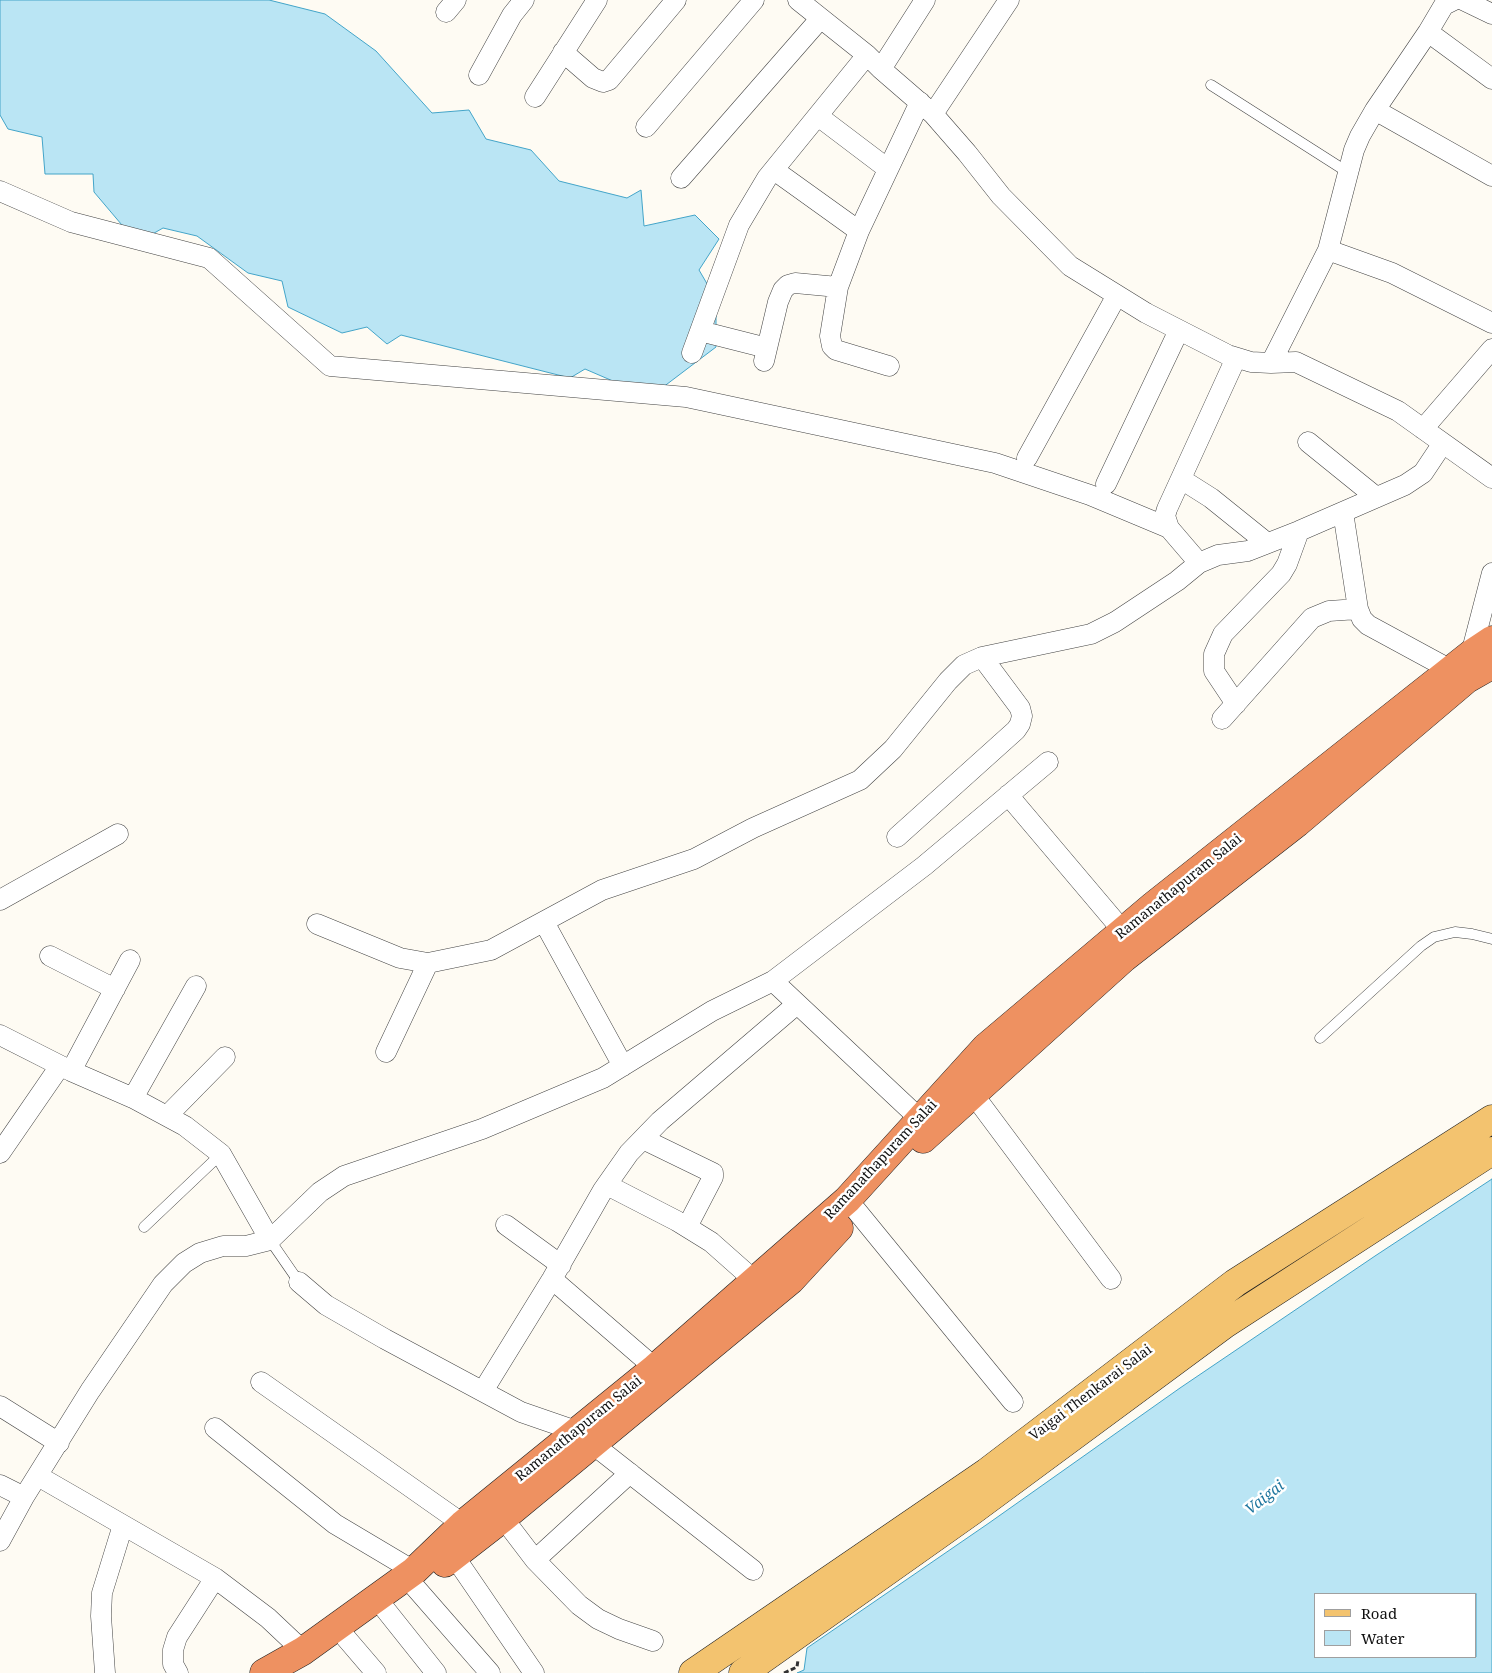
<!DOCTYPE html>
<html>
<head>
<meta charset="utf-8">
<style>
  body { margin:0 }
  #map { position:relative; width:1492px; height:1673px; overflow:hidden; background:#fefbf3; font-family:"Noto Serif",serif }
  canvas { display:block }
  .legend { position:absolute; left:1314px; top:1593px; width:162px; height:65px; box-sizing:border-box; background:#fff; border:1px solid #9f9f9f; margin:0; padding:6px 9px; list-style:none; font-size:15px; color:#101010 }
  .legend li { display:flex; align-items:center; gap:10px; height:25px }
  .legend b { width:25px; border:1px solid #9f9f9f }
</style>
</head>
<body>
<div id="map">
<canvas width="1492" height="1673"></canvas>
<ul class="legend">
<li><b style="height:6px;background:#f3c36f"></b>Road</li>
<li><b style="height:14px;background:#bae5f4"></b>Water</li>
</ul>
</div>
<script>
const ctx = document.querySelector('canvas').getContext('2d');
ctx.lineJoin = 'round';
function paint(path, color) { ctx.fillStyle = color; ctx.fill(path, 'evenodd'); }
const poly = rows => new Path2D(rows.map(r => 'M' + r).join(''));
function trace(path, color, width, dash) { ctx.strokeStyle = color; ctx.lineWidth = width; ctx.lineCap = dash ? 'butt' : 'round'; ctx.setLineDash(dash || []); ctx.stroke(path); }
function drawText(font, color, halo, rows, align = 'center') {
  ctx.font = font + ' "Noto Serif",serif'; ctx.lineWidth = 5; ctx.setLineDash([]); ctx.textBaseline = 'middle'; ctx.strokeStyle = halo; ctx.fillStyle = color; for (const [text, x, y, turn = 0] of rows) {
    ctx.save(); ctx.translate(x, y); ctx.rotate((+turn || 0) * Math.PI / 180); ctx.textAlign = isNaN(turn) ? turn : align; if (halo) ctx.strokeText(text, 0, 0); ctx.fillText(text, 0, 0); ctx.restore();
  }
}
const water = poly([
  [0,0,269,0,325,14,376,51,432,113,469,110,486,139,531,150,559,181,627,198,641,190,644,226,695,215,719,239,699,270,716,299,716,347,650,397,585,369,570,378,401,335,387,344,367,327,342,333,288,307,282,281,248,273,197,236,163,228,149,236,127,231,94,192,93,174,45,174,42,137,8,129,0,115,0,0],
  [1492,1179,1492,1673,797,1673,804,1670,807,1648,989,1523,1180,1388,1375,1256,1492,1179],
  [1476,1594,1476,1657,1316,1657,1316,1594,1476,1594]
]);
paint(water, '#bae5f4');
trace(water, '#43a4c8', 1);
const lane = poly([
  [1211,85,1349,173],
  [1320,1038,1421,946,1434,937,1455,932,1472,934,1492,939],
  [144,1227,221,1154],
  [270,1240,299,1282]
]);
const street = poly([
  [798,0,867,55,881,69,933,114,967,153,1001,196,1070,266,1146,313,1228,355,1251,362,1271,363,1296,362,1398,411,1492,478],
  [1463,0,1492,14],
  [446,12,456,0],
  [1428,32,1492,79],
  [563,52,593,78,603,82,609,80,676,0],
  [881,69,925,0],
  [479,75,512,15,524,0],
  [535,97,597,0],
  [1375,110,1492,176],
  [933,114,1009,0],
  [818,116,888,169],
  [646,127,754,0],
  [774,170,859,231],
  [681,178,820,19],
  [0,191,71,222,209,258,330,366,686,397,995,463,1090,495,1169,528],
  [1328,250,1392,273,1492,323],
  [700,331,767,348],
  [692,353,739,225,767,178,867,55],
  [764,361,778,302,783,290,788,285,795,283,838,287],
  [1271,363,1328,250,1354,150,1360,136,1375,110,1428,32,1444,5,1454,0],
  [889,366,836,350,832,346,830,336,838,287,859,231,920,102],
  [1423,429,1492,349],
  [1308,442,1376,497],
  [1027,458,1117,295],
  [1181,479,1211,498,1267,543],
  [1106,484,1179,330],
  [1343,512,1358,609,1362,619,1368,625,1451,670],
  [1199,563,1169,528,1165,516,1167,509,1236,358],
  [1471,654,1492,573],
  [1236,704,1214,671,1214,654,1223,634,1281,574,1287,564,1299,531],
  [1222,719,1312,618,1329,611,1358,609],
  [1008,795,1123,931],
  [897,837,1016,730,1020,724,1022,716,1020,708,982,657],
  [0,900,118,834],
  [544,922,623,1066],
  [317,924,400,958,428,963,491,950,602,890,694,859,753,828,860,780,893,749,948,681,964,665,982,657,1091,634,1115,622,1177,581,1199,563,1218,555,1248,551,1299,531,1405,485,1423,473,1443,443],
  [50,956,115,989],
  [773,981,924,866,1048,762],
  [0,1035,71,1071,133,1098,185,1126,221,1154,270,1240],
  [386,1052,428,963],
  [71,1071,130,960],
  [973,1094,1111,1279],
  [133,1098,196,986],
  [167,1116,225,1057],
  [643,1139,713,1173,713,1177,687,1227],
  [0,1153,60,1066],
  [607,1185,677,1221,711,1242,755,1281],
  [856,1210,1013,1402],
  [506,1225,561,1265],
  [552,1279,655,1368],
  [299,1282,326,1305,385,1339,521,1412,576,1431,753,1570],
  [261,1382,463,1524],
  [483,1391,552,1279,603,1190,629,1153,660,1121,797,1004],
  [0,1406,59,1443],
  [215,1428,335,1524,414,1571],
  [38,1476,215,1578,268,1618,303,1651],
  [0,1485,24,1497],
  [503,1518,535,1560,579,1605,598,1619,619,1629,653,1641],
  [0,1541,24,1497,90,1391,163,1284,184,1263,200,1253,223,1246,246,1246,270,1240,320,1192,344,1176,482,1129,603,1078,712,1011,773,981,920,1119],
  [454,1556,534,1673],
  [535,1560,630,1473],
  [414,1586,490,1673],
  [385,1609,436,1673],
  [346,1638,376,1673],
  [105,1673,101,1616,102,1593,123,1525],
  [178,1673,173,1664,173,1650,177,1637,215,1578]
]);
const primary = poly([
  [693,1673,987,1472,1235,1283,1492,1119],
  [743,1673,972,1511,1225,1324,1492,1151]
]);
const highway = poly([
  [923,1139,1124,958,1297,823,1467,679,1492,665],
  [445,1563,503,1518,791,1280,839,1228],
  [264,1673,303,1651,414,1571,463,1524,655,1368,847,1200,986,1047,1154,905,1471,654,1492,640]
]);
trace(lane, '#434343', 11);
trace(street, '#434343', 21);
trace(primary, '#212121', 29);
trace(highway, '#212121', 29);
trace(poly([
  [784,1673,797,1667,798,1660]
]), '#323232', 3, [5, 2.5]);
trace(lane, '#fff', 10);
trace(street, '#fff', 20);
trace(primary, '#f3c36f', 28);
trace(highway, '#ee9161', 28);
drawText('14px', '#101010', '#fff', [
  ["Ramanathapuram Salai",1179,887,-39],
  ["Ramanathapuram Salai",881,1160,-47],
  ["Vaigai Thenkarai Salai",1091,1393,-37],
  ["Ramanathapuram Salai",579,1429,-39]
]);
drawText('italic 15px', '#1d759e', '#fff', [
  ["Vaigai",1265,1498,-38]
]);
</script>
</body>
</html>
